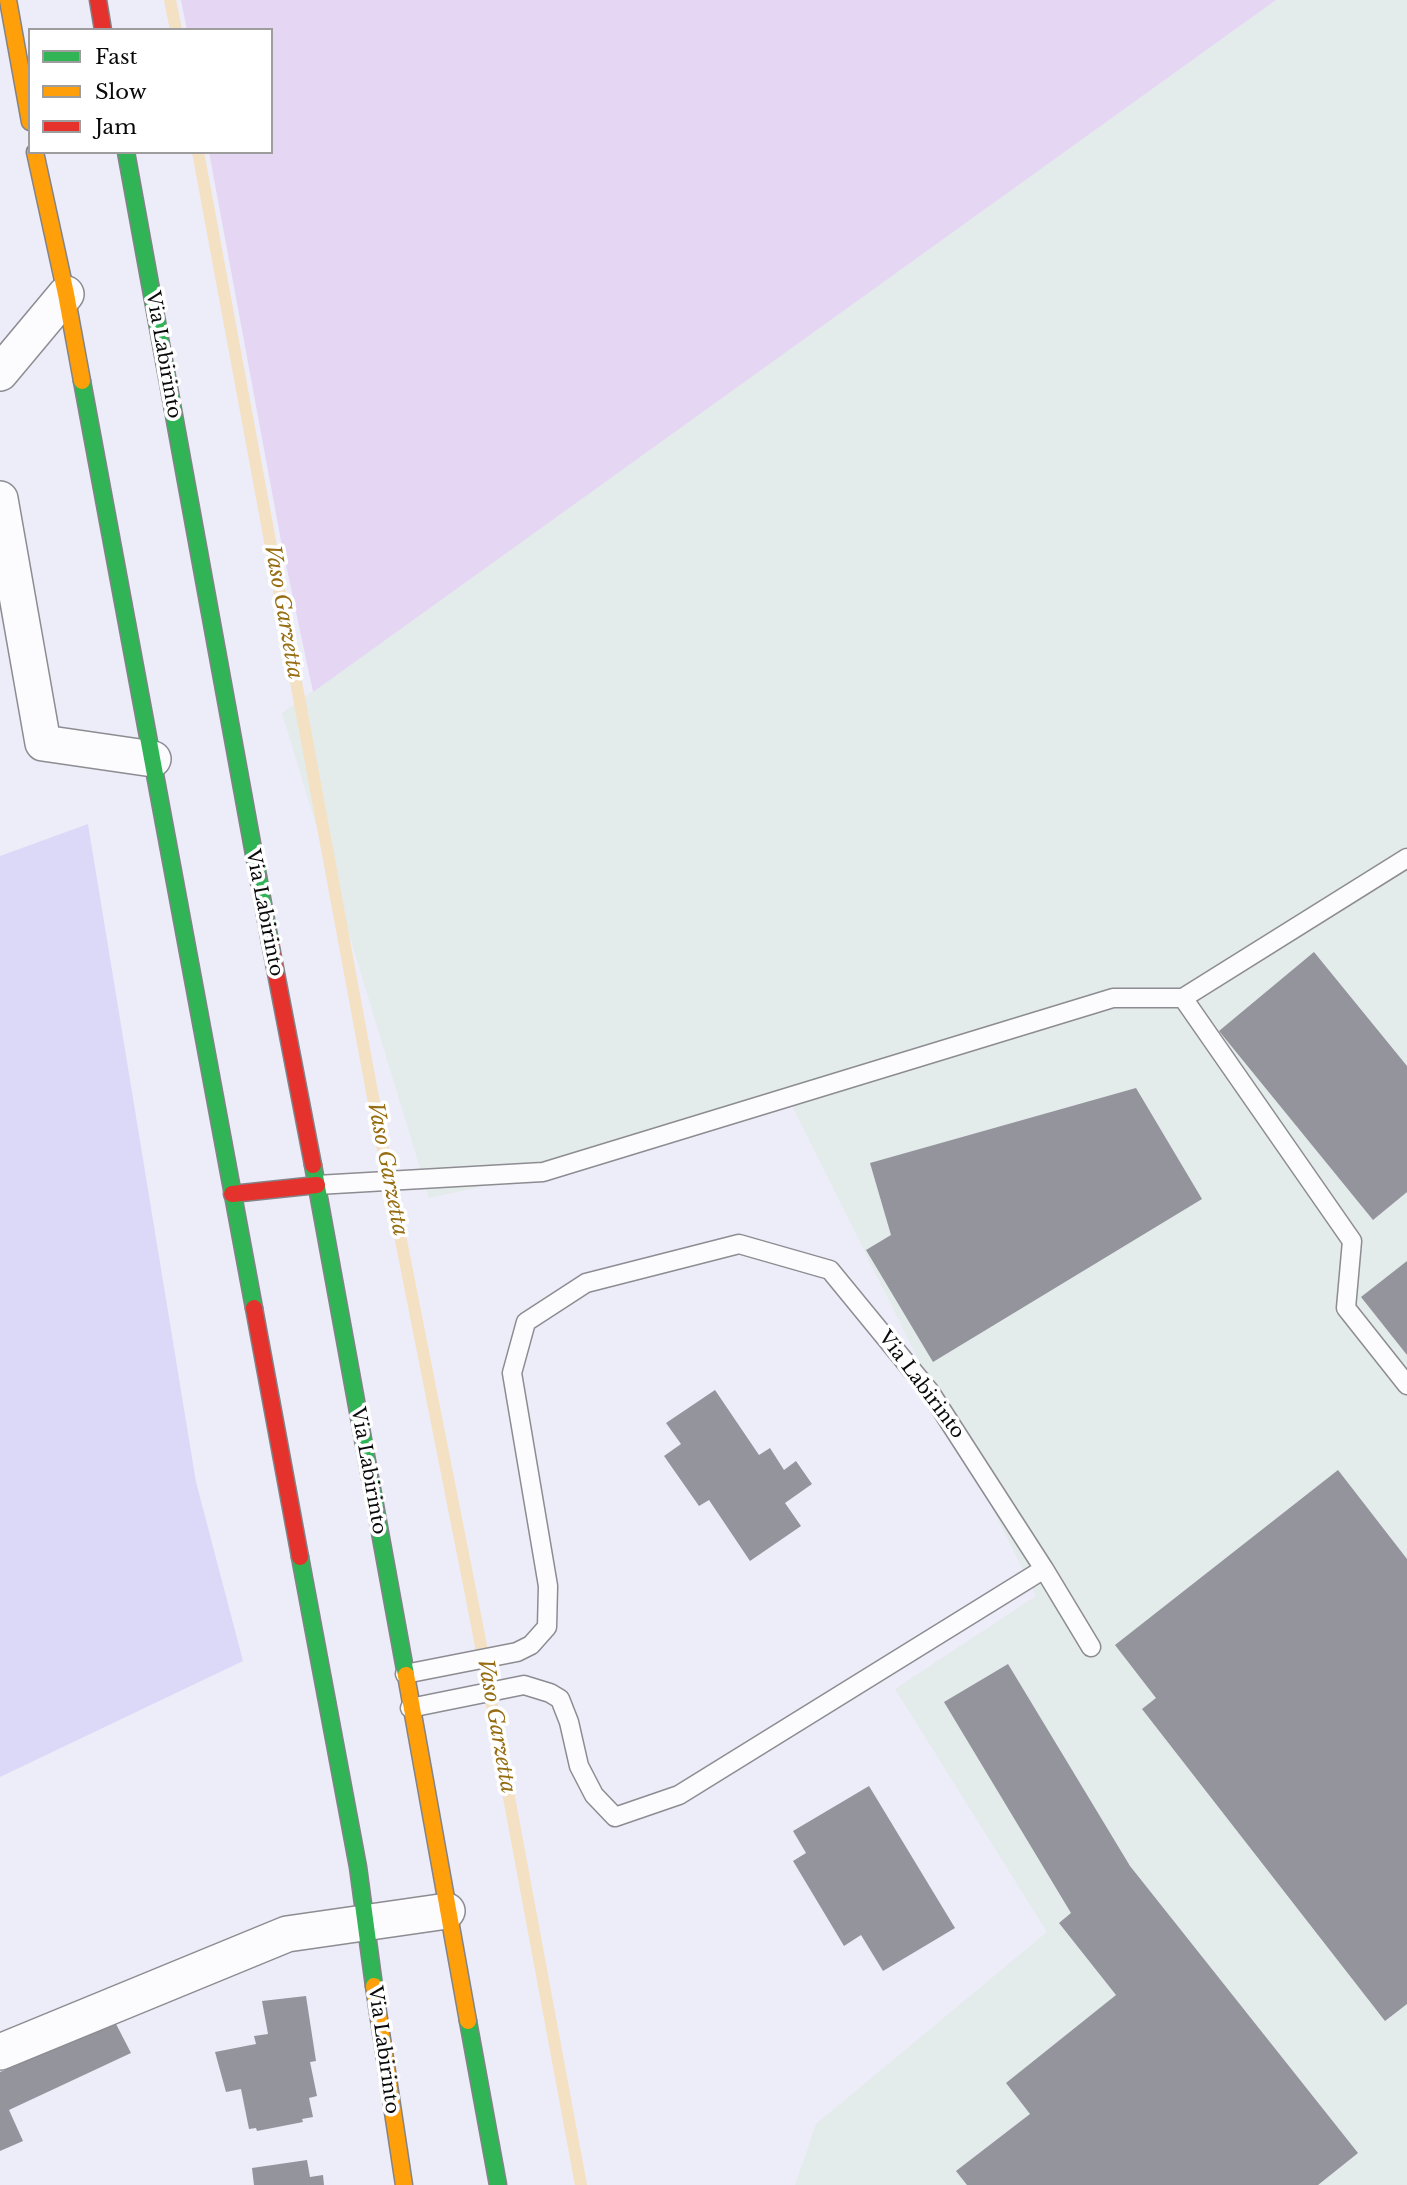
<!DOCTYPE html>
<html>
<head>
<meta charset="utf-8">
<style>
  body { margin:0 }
  #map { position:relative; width:1407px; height:2185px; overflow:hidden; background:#ededf9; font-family:"Libre Baskerville",serif }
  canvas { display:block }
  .legend { position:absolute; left:28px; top:28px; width:245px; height:126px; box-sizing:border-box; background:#fff; border:2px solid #9d9d9d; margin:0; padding:9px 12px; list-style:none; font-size:21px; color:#0a0a0a }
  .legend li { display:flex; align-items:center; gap:14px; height:35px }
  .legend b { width:35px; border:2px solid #9d9d9d }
</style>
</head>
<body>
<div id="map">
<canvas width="1407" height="2185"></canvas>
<ul class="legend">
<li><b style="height:9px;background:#30b455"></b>Fast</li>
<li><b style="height:9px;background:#ff9f0a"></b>Slow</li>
<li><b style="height:9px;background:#e5322d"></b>Jam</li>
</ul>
</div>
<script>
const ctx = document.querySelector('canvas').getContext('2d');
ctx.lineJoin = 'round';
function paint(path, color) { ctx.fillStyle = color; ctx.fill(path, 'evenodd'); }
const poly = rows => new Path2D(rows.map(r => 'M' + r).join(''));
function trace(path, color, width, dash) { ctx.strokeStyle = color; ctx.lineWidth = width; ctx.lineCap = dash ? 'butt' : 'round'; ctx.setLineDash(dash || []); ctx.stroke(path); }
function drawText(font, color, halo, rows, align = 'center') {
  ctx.font = font + ' "Libre Baskerville",serif'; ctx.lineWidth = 7; ctx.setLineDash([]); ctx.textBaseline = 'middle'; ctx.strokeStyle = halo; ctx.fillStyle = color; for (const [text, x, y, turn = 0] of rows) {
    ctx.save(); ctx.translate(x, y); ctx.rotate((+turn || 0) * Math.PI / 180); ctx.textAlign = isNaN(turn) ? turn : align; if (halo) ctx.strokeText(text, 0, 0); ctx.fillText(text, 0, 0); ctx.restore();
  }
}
paint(poly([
  [1276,0,1407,0,1407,2185,795,2185,816,2124,1047,1932,895,1689,1036,1596,790,1102,582,1165,429,1198,282,713]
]), '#e4ebeb');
paint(poly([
  [88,824,196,1482,243,1661,0,1777,0,856]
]), '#dcd8f7');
paint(poly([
  [181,0,1276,0,313,692,281,541,209,152,271,152,271,30,187,30]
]), '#e5d6f4');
trace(poly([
  [170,0,176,30],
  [198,152,377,1119,477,1625,581,2185]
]), '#f4e0c2', 12);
paint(poly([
  [1314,952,1407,1066,1407,1192,1373,1220,1219,1031],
  [1136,1088,1202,1199,933,1362,866,1250,891,1235,870,1163],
  [1407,1261,1407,1355,1361,1297],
  [715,1390,759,1455,770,1448,784,1470,796,1461,812,1484,785,1503,801,1526,750,1561,709,1500,699,1506,664,1456,681,1444,666,1423],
  [1338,1470,1407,1559,1407,2004,1385,2021,1142,1709,1156,1698,1115,1645],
  [1008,1664,1130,1866,1358,2153,1318,2185,967,2185,956,2171,1030,2114,1006,2083,1116,1995,1059,1923,1071,1913,944,1702],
  [869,1786,955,1928,883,1971,861,1935,844,1946,793,1861,806,1853,793,1831],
  [306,1996,316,2061,310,2062,317,2096,309,2098,313,2117,302,2119,303,2122,257,2131,256,2128,249,2129,241,2089,226,2092,215,2052,256,2044,254,2036,268,2034,262,2001],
  [115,2022,131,2053,9,2110,23,2141,0,2151,0,2072],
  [307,2160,310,2177,323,2175,324,2185,254,2185,252,2168]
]), '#93949c');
const lane = poly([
  [1183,998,1352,1241,1346,1308,1407,1385],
  [317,1185,543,1172,1113,998,1183,998,1407,858],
  [405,1674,517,1652,531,1645,547,1627,548,1586,512,1373,526,1322,586,1283,739,1244,830,1270,930,1392,1044,1569,1091,1647],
  [410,1708,524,1685,550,1693,560,1699,569,1722,579,1766,594,1795,615,1817,679,1795,1044,1569]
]);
const street = poly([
  [0,373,66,294],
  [0,499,43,743,153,759],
  [0,2052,287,1934,447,1911]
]);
const fast = poly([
  [126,152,270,942],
  [82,381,254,1308],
  [313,1165,406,1675],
  [300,1557,358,1867,374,1986],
  [468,2021,498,2185]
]);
const slow = poly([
  [8,0,30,122],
  [35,152,66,294,82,381],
  [406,1675,468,2021],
  [374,1986,404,2185]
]);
const jam = poly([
  [98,0,103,30],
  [270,942,313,1165],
  [232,1194,317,1185],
  [254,1308,300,1557]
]);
trace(lane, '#8c8c92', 21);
trace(street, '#8c8c92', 38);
trace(fast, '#838388', 19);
trace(slow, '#838388', 19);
trace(jam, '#838388', 19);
trace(lane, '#fcfcfe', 18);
trace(street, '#fcfcfe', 35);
trace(fast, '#30b455', 16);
trace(slow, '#ff9f0a', 16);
trace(jam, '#e5322d', 16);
drawText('19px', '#0a0a0a', '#fff', [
  ["Via Labirinto",163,355,80],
  ["Via Labirinto",264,913,79],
  ["Via Labirinto",921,1385,53],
  ["Via Labirinto",368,1471,80],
  ["Via Labirinto",383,2050,82]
]);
drawText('italic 21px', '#966d12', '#fff', [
  ["Vaso Garzetta",283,612,80],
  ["Vaso Garzetta",387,1169,79],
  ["Vaso Garzetta",496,1726,80]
]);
</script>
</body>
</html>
